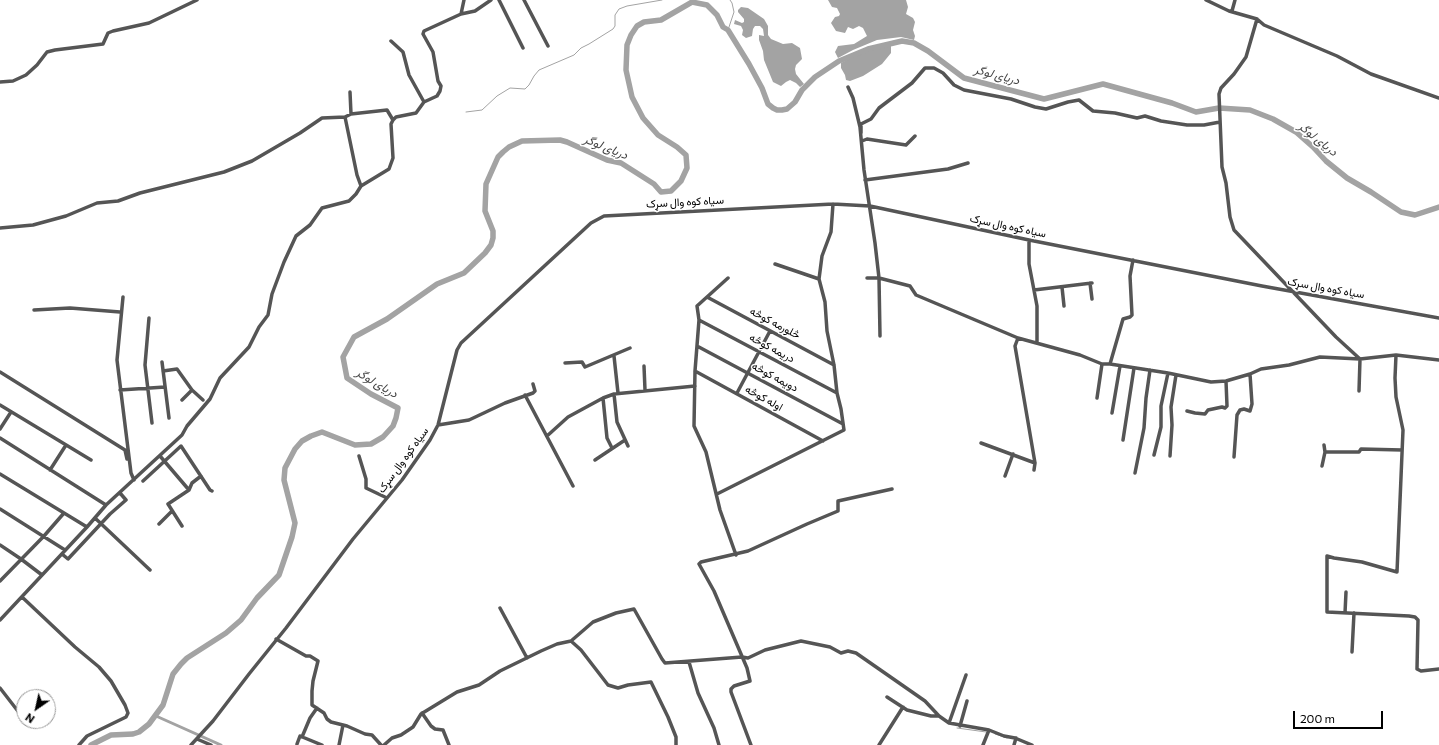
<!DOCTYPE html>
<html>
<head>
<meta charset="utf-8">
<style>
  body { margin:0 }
  #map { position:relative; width:1439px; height:745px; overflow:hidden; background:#fff; font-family:Commissioner,sans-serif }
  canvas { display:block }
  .north { position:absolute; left:16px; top:689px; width:40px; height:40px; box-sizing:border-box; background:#fff; border:1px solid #999; border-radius:50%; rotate:214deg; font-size:11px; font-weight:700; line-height:16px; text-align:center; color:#000 }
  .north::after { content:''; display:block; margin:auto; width:14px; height:18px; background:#000; clip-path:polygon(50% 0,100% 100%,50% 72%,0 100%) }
  .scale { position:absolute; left:1293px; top:711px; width:90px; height:18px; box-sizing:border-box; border:2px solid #000; border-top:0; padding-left:5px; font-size:12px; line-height:14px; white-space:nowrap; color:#000; -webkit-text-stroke:3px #fff; paint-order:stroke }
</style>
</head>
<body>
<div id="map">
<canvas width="1439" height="745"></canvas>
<div class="north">N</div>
<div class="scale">200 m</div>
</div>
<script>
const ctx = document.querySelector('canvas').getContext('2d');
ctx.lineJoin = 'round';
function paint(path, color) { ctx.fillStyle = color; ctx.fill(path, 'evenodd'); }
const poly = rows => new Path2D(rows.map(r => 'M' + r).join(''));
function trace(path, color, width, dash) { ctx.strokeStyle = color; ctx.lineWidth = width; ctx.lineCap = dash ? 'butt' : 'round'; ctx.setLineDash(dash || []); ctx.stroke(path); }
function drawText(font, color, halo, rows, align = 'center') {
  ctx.font = font + ' Commissioner,Vazirmatn,sans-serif'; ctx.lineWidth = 3; ctx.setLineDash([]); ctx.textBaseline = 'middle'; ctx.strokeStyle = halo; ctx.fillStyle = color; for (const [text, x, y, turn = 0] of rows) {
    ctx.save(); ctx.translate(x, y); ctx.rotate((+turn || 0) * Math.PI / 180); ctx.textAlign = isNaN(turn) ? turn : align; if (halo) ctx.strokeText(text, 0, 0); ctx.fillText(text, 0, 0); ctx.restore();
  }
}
paint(poly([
  [828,0,906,0,908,7,906,14,913,18,915,22,913,30,915,36,914,40,901,37,877,40,853,50,838,58,835,52,838,46,854,44,867,36,863,28,859,26,853,29,848,27,845,33,836,31,831,23,835,17,839,16,840,14,837,8,832,7],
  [741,7,748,8,764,19,768,26,768,35,771,39,783,44,792,43,800,48,802,59,796,65,795,69,796,74,804,84,800,87,796,83,790,80,786,82,781,86,773,82,764,60,763,51,759,40,759,35,764,36,763,29,760,26,755,26,753,29,752,36,746,38,742,35,743,30,741,26,734,24,735,20,742,23,744,22,744,19,738,12,738,10],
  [891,44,891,53,882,64,863,76,850,81,846,80,845,75,841,68,841,63,858,54]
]), '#a3a3a3');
trace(poly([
  [728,30,734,12,732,3,730,0],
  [466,112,482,110,497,96,510,88,525,89,529,85,534,76,539,70,574,55,581,48,589,44,613,29,615,26,615,15,619,9,627,6,662,0],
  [957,728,986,732],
  [995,734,1007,738]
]), '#a3a3a3', 1);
trace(poly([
  [156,716,221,745]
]), '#a3a3a3', 3);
trace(poly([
  [91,745,111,735,133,734,139,732,149,724,163,705,173,674,181,664,187,658,226,633,241,620,257,598,279,575,292,537,295,523,284,480,285,468,295,449,302,441,311,436,322,432,355,445,371,444,383,437,393,426,396,418,398,408,371,394,347,378,343,357,354,337,387,319,437,284,464,273,485,253,491,245,493,238,493,231,485,211,486,184,498,157,503,152,509,147,522,141,560,140,567,142,607,160,621,163,654,184,661,192,671,191,681,181,687,168,686,155,677,147,658,135,643,118,632,97,626,70,627,45,631,35,637,26,644,22,661,20,692,2,707,5,717,15,723,27,728,30,749,64,762,88,768,104,773,108,777,110,782,110,787,109,795,102,802,90,815,77,839,61,868,49,902,41,914,43,928,51,964,78,1044,99,1103,84,1172,103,1196,112,1219,108,1250,110,1273,119,1296,132,1313,147,1326,161,1347,178,1371,192,1401,212,1415,215,1439,207]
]), '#a3a3a3', 5.5);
trace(poly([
  [499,0,523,48],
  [524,0,548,46],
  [1206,0,1229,11,1257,19,1264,25,1337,56,1371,74,1439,98],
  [1232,11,1235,0],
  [461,14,464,0],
  [1257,19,1246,57,1234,74,1221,88,1219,94,1222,167,1226,183,1230,217,1234,230,1336,337,1360,359,1359,391],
  [391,41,403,52,409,75,424,102],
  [0,82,13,81,26,75,37,65,47,52,55,50,103,44,108,33,113,31,149,23,197,0],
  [848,87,853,98,860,127,864,170,875,243,879,278,880,336],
  [350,92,351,114],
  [345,117,357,175,361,186],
  [861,133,861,124,871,119,879,108,912,83,925,68,934,68,943,73,954,85,964,90,1011,99,1035,107,1046,109,1068,102,1079,100,1093,111,1115,113,1137,118,1145,116,1161,121,1187,125,1204,125,1220,122],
  [862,141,867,139,906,145,915,136],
  [865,180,948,169,968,163],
  [0,228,33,225,66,216,97,203,118,201,140,193,224,172,252,161,300,133,322,118,345,117,351,114,387,110,393,120],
  [1029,240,1029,264,1037,306,1037,343],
  [775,264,819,279],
  [728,278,697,306,699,320,695,371,694,426,706,452,720,510,736,555],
  [867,278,879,278,910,286,916,295,1018,338],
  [1090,283,1092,299],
  [1062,287,1064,306],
  [1034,290,1092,283],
  [123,297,117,360,131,473,134,480],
  [707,297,834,365],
  [34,310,70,308,120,312],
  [149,318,145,365,152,423],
  [699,320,837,393],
  [697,346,843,424],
  [1396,355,1395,378,1396,397,1403,430,1397,572,1362,562,1334,558,1327,556,1327,612,1409,616,1415,617,1418,620,1417,669,1421,671,1439,669],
  [614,356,618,393],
  [162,362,169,418],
  [565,363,582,362,585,367,630,348],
  [1110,364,1123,319,1130,317,1132,315,1130,276,1133,260],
  [644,366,645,390],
  [163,371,177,369,192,390,203,400],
  [695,371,823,441],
  [0,372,125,450,127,459],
  [120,390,165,387],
  [737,393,770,331],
  [614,394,617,422,628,446],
  [525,395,573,486],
  [603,398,607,438,612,448],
  [1097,398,1102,364],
  [182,400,192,390],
  [0,405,91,460],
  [1187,411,1195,413,1205,414,1208,410,1222,407,1225,408,1227,406,1226,381],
  [1112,413,1120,366],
  [438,425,469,420,505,403,533,393,535,391,533,384],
  [0,429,11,412],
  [547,436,568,417,603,398,614,394,695,386],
  [0,438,106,505],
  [1123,440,1134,368],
  [981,443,1035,463],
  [1325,452,1359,452,1361,449,1402,450],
  [1154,455,1161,427,1161,406,1168,373],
  [160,456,189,490],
  [359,456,366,479,366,488,387,498],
  [1170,456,1172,425,1171,407,1176,375],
  [1234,457,1237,415,1240,410,1244,409,1250,411,1252,404,1250,374],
  [595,460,625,440],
  [1322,466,1325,452,1324,445],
  [50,470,66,445],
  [1034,470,1035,463,1015,346,1018,338,1080,355,1102,364,1110,364,1168,373,1211,382,1226,381,1250,374,1261,369,1289,365,1320,357,1360,359,1396,355,1439,360],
  [1135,473,1144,428,1146,398,1150,370],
  [0,474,87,527],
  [1005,476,1013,454],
  [143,481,181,446,210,490,212,491],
  [717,494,844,430,841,409,837,393,834,365,827,331,825,302,819,279,822,256,831,232,833,204],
  [0,509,65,550],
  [95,518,150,570],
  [159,524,172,511],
  [182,526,168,504,189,490,192,483,201,476],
  [0,545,21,559,42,575],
  [62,554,68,559,110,514,126,500,120,493],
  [0,581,44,536,64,513],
  [22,597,75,647,99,667,111,681,125,705,128,713,126,717,87,736,79,745],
  [500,608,527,658],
  [1345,613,1346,592],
  [0,620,87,527,106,505,182,435,187,426,210,399,220,378,249,347,259,327,268,315,272,294,284,262,296,236,310,225,322,208,349,201,356,194,361,186,389,169,393,158,391,124,393,120,396,117,416,113,424,102,437,96,440,91,441,86,438,81,433,52,423,34,424,31,461,14,475,11,491,0],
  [276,639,306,656,310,656,318,661,313,681,312,691,312,705,324,713,327,719,331,722,347,726,365,734,372,735,381,745],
  [571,641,581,650,608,685,618,688,628,685,651,682,668,717,676,737,676,745],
  [1352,652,1354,613],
  [689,662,698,693,714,728,719,745],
  [0,688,24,719],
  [887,697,907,710,931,716,939,716],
  [422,713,431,726,435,729,443,730,449,745],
  [949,723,966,675],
  [960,726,967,701],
  [302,737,310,718,317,708],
  [197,739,211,745],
  [297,744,300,736,322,745],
  [191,745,213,721,249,674,286,628,353,539,402,480,430,440,438,425,457,350,461,343,591,223,604,216,833,204,870,206,1029,240,1262,286,1439,318],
  [339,745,343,725],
  [384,745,392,738,401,735,413,727,421,714,457,692,479,685,500,671,541,651,557,644,571,641,593,622,616,613,634,609,662,659,665,663,742,657,748,658,765,650,801,641,830,647,841,653,848,651,856,653,925,701,939,716,949,723,989,730,1004,736,1015,738,1032,745],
  [751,745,731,692,731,689,734,686,750,681,747,668,714,591,699,564,701,562,748,551,807,524,838,511,838,501,892,489],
  [879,745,903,707],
  [983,745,989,730],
  [1014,745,1016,738]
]), '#555', 3.5);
drawText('11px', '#000', '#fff', [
  ["سیاه کوه وال سړک",685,202,-3],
  ["سیاه کوه وال سړک",1008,226,12],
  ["سیاه کوه وال سړک",1326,288,10],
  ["څلورمه کوڅه",775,323,28],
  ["دریمه کوڅه",772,348,28],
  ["دویمه کوڅه",775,377,28],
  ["اوله کوڅه",764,398,29],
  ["سیاه کوه وال سړک",403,460,-54]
]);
drawText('italic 12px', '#444', '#fff', [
  ["دریای لوگر",997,75,15],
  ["دریای لوگر",1318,139,39],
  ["دریای لوگر",606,147,22],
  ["دریای لوگر",377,383,31]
]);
</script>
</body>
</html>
